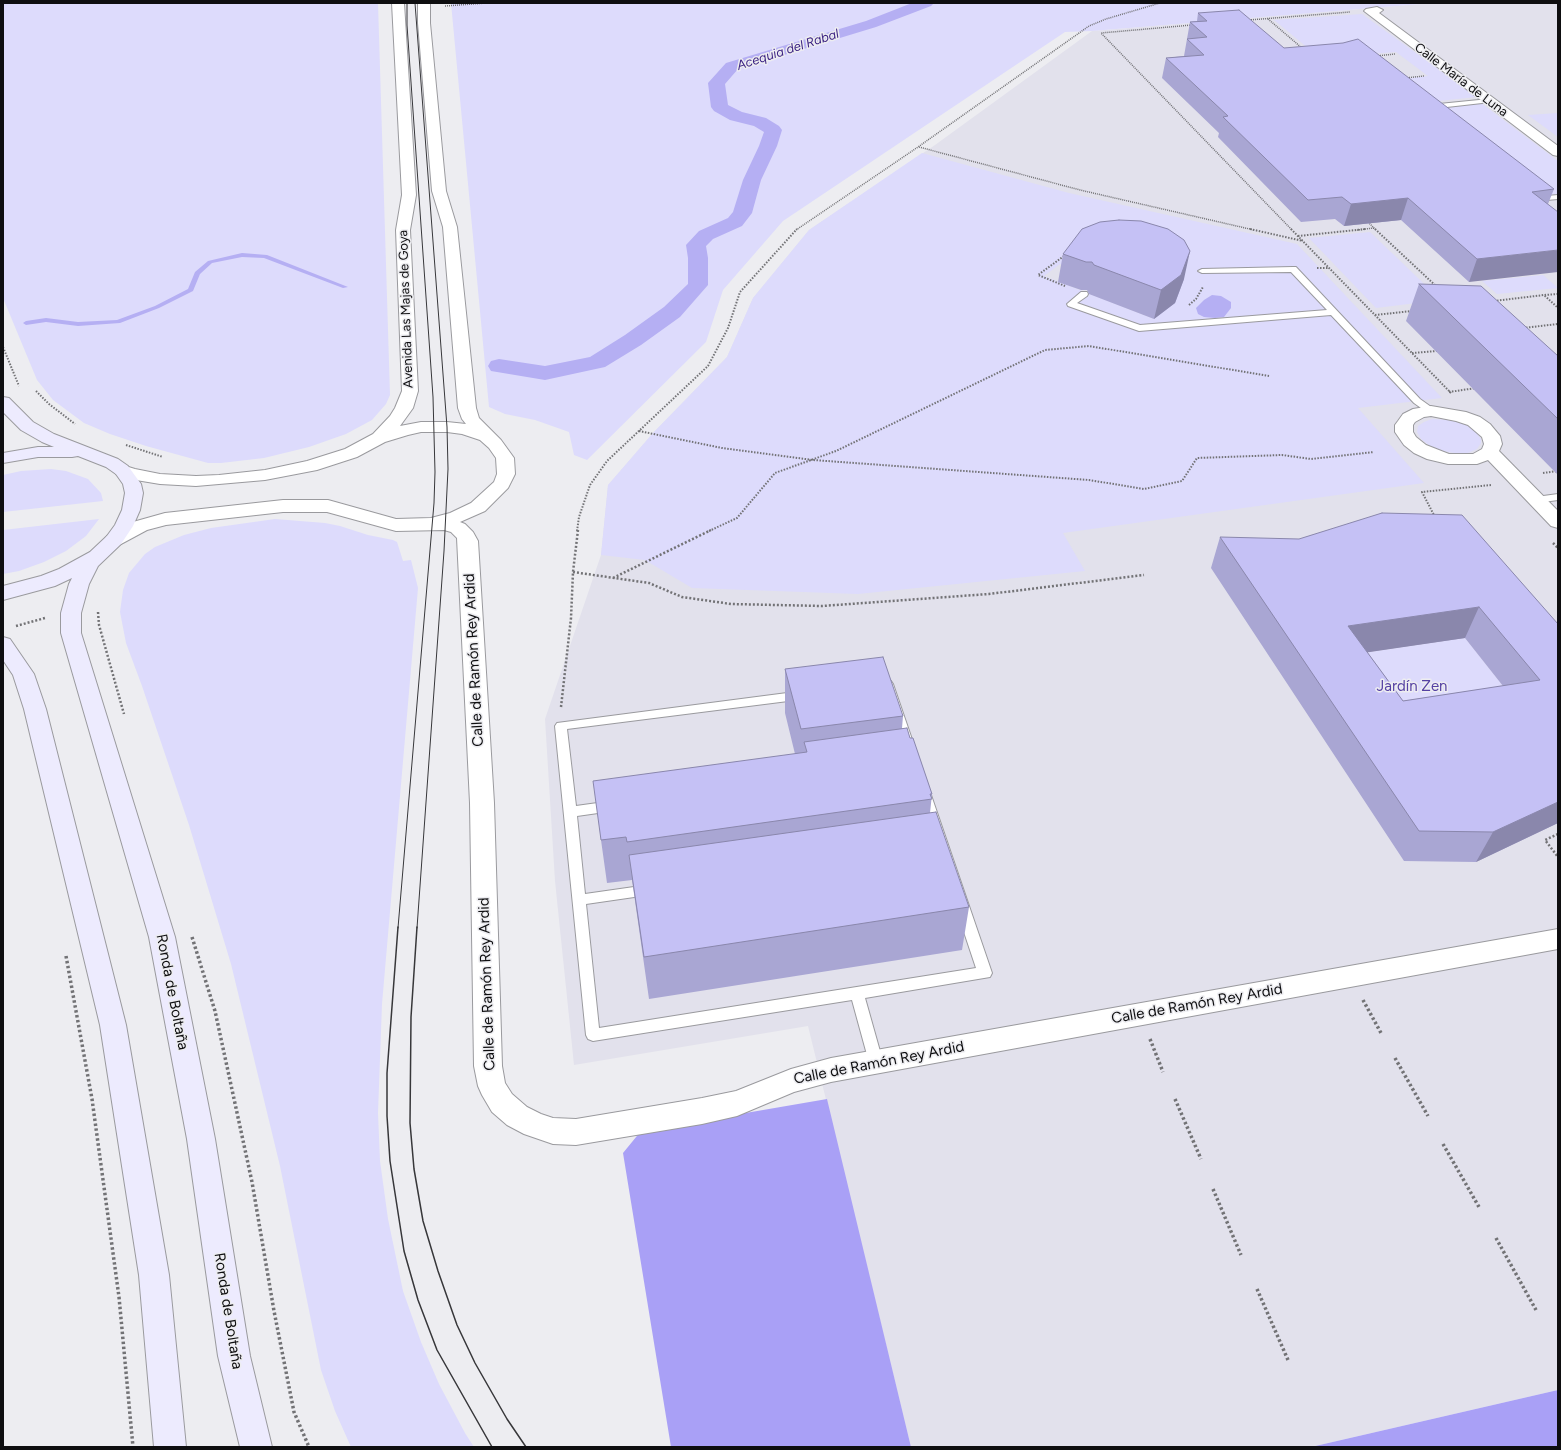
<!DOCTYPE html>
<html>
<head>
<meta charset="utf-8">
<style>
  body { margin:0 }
  #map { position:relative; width:1561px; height:1450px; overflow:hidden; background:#ededf1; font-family:Figtree,sans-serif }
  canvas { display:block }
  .frame { position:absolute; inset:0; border:4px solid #0e0e10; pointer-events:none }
</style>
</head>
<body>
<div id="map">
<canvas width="1561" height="1450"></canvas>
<div class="frame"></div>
</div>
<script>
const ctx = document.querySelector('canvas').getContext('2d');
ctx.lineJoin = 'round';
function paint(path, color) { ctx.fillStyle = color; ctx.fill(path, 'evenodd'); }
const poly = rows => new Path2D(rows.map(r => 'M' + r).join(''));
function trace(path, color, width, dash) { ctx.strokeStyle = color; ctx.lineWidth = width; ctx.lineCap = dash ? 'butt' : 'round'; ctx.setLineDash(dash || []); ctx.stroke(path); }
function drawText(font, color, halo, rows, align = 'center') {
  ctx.font = font + ' Figtree,sans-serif'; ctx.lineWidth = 3; ctx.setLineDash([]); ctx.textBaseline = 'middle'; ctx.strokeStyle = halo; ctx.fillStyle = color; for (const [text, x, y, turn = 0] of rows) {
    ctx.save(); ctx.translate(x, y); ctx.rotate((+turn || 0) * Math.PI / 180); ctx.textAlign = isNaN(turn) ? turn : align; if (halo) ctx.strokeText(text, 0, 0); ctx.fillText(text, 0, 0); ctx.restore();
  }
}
paint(poly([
  [1433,3,1558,3,1558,1390,1311,1447,911,1447,808,1026,574,1065,555,881,545,719,601,555,608,485,653,433,727,357,753,298,809,230,935,145,1092,31]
]), '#e2e1ec');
paint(poly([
  [3,3,378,3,390,395,386,404,372,420,346,434,309,447,264,458,221,463,208,463,146,446,110,434,84,423,53,400,37,380,3,298],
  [451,3,1433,3,1092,31,1065,32,783,221,723,290,706,342,587,460,574,455,569,432,535,420,505,414,489,407],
  [1362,14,1477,97,1438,101,1410,78,1428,76,1396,52,1320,58,1274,20],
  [1481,103,1558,161,1558,195,1536,197,1425,108],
  [1558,113,1558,137,1528,115],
  [922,153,1069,193,1297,244,1442,398,1358,408,1424,483,1063,533,1085,571,858,594,692,588,645,560,601,555,608,485,653,433,727,357,753,298,809,230],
  [1060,264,1069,268,1154,319,1044,276],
  [1370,232,1441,300,1376,308,1309,238],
  [1543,275,1558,288,1497,294,1482,281],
  [1432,419,1452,420,1463,423,1475,431,1481,439,1481,443,1477,449,1468,453,1455,453,1442,451,1430,446,1421,439,1417,432,1418,426,1424,422],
  [51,469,66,471,88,479,101,493,103,501,3,512,3,475,21,471],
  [99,519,86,536,66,551,44,562,19,571,3,574,3,530],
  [275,519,325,523,340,526,368,535,393,540,397,542,403,561,411,560,418,588,382,1004,378,1113,380,1161,388,1219,403,1291,421,1342,439,1384,465,1433,474,1447,351,1447,335,1411,321,1370,280,1166,231,964,189,825,142,686,126,643,120,612,123,590,129,573,145,554,155,547,184,535,211,528],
  [1465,638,1523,711,1389,732,1336,657]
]), '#dddbfc');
paint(poly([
  [827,1099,911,1447,671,1447,623,1153,641,1131],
  [1558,1390,1558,1447,1311,1447]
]), '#a9a0f6');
paint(poly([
  [1212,295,1221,296,1231,302,1231,308,1224,317,1215,318,1204,317,1198,314,1196,308,1204,300]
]), '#b5aff3');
paint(poly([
  [242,253,267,255,348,287,343,288,264,258,242,257,212,263,200,274,193,291,159,308,120,323,78,326,46,322,26,325,23,323,26,321,46,318,78,322,117,320,155,306,188,289,195,272,208,261,242,253]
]), '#b5aff3');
paint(poly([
  [912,3,934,3,931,6,876,27,738,69,725,84,728,105,742,112,766,118,779,126,782,130,777,146,761,180,752,213,742,226,713,239,706,246,708,258,708,285,680,317,641,345,605,367,545,380,491,371,488,366,491,361,499,359,545,366,590,357,625,335,664,307,688,284,688,258,686,245,699,231,728,218,733,212,743,180,759,146,764,132,754,126,730,120,714,111,711,107,708,83,726,63,866,21,912,3]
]), '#b5aff3');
const service = poly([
  [1489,99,1492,101,1491,102,1429,109,1426,107,1429,105,1489,99],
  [1558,195,1558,199,1535,201,1531,199,1535,197,1558,195],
  [1293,267,1296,267,1420,399,1434,409,1436,411,1434,413,1428,413,1414,403,1331,315,1139,331,1068,306,1067,304,1081,292,1087,292,1088,294,1087,296,1077,303,1140,325,1327,310,1291,272,1202,273,1198,271,1202,269,1293,267],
  [1558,494,1558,500,1536,503,1531,500,1536,497,1558,494],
  [887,680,891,681,893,684,992,973,990,977,865,998,883,1062,881,1067,876,1069,871,1067,869,1062,852,1000,593,1041,588,1039,586,1035,555,726,557,723,887,680],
  [883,689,976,968,599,1028,586,904,648,895,653,894,655,890,653,886,648,885,585,894,577,816,612,811,616,809,618,806,616,803,612,801,576,806,567,729,883,689]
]);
const minor = poly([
  [392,3,404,3,416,195,410,230,418,391,413,408,400,426,421,422,447,422,466,424,462,419,458,408,443,227,432,191,418,23,418,3,430,3,430,23,446,191,457,227,476,408,479,418,501,440,514,458,515,474,508,488,485,511,460,522,465,524,473,532,478,541,494,803,502,1066,505,1083,512,1094,527,1107,541,1114,553,1118,576,1119,702,1098,736,1091,791,1069,831,1058,1558,929,1558,949,831,1082,794,1092,737,1116,702,1124,576,1145,553,1144,524,1134,507,1125,492,1112,482,1095,478,1086,474,1066,470,803,457,538,451,532,444,530,396,531,327,512,283,512,166,525,147,530,121,544,114,546,107,544,104,540,107,536,133,522,165,513,283,500,328,500,396,519,431,518,450,513,471,503,494,482,497,474,496,458,489,448,480,440,462,434,447,432,421,432,408,435,385,442,357,457,317,470,265,480,196,486,160,484,124,478,116,474,113,470,116,466,122,465,135,469,160,474,196,476,219,475,265,470,307,461,345,449,373,434,390,416,395,408,402,391,396,230,402,195,392,3],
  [1377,7,1383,10,1379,13,1558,146,1558,156,1553,155,1364,11,1366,9,1377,7],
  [1431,406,1466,412,1480,417,1490,424,1500,436,1502,444,1499,451,1558,511,1558,528,1551,526,1488,460,1477,464,1448,464,1427,459,1414,453,1404,445,1395,432,1395,425,1398,421,1403,414,1413,409,1431,406],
  [1431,416,1456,421,1468,425,1482,437,1484,444,1482,449,1473,454,1449,454,1426,445,1416,437,1413,432,1413,425,1415,422,1424,417,1431,416]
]);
const secondary = poly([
  [3,397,9,398,33,422,54,434,118,459,128,466,141,484,143,493,140,510,133,526,121,544,98,566,89,584,81,613,81,633,175,937,215,1139,250,1356,272,1447,240,1447,218,1356,187,1139,149,937,61,633,61,613,69,584,72,578,55,586,3,600,3,586,41,576,59,569,90,552,107,536,115,525,122,510,125,493,123,484,116,474,106,467,78,456,72,457,38,457,3,463,3,453,38,447,54,447,42,442,21,430,3,412,3,397],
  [3,637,10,639,34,674,46,709,126,1025,169,1275,186,1447,154,1447,139,1275,100,1025,24,709,13,675,3,660,3,637]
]);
trace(service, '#9a9a9e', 2);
trace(minor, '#9a9a9e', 2);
trace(secondary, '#9a9a9e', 2);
trace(poly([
  [445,6,487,3],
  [1268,19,1302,48],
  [1249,20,1350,12],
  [1192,25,1101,33,1292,230],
  [1376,56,1395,54],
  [1405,78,1424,76],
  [919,147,1080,190,1254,230],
  [1368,222,1376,230],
  [796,230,918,147,1089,26,1106,19,1160,3],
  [1357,230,1374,228]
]), '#727275', 1.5, [1, 1]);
trace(poly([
  [1250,229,1303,241],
  [1291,229,1451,393],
  [1375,229,1437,287],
  [1298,236,1366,229],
  [1064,256,1038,275,1065,286],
  [1317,268,1328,268],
  [1558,294,1544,295,1558,308],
  [1494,301,1544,295],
  [1189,305,1196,299,1203,287],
  [1375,315,1412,311],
  [1523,328,1558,324],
  [3,347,19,386],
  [1412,353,1437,351],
  [36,391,49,404,75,424],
  [1449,392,1476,388],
  [639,431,722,448,813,460,1089,480,1144,489,1182,481,1197,458,1282,455,1311,459,1374,452],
  [126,445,163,457],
  [1543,473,1558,471],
  [1435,517,1422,492,1491,485],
  [577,531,579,517,590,485,607,461,708,366,728,328,740,292,797,229],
  [709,531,737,518,775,473,836,451,1045,350,1089,346,1269,376]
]), '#727275', 2, [1.5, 1.5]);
trace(poly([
  [1553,543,1558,548],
  [573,572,649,583,682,597,731,604,822,606,989,594,1144,575],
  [613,578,711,530],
  [98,612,99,625,124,714],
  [16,626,45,618],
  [561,707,571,618,573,572,578,530],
  [1558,834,1545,840,1558,857]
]), '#727275', 2.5, [2, 2]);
trace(poly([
  [192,937,215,1011,252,1182,274,1311,294,1412,309,1447],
  [66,956,92,1099,119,1297,133,1447],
  [1363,1000,1381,1033],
  [1150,1039,1163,1072],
  [1395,1058,1428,1116],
  [1175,1099,1201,1159],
  [1443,1144,1479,1207],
  [1213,1189,1241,1255],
  [1496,1238,1536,1310],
  [1257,1289,1288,1360]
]), '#727275', 3.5, [2.5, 2.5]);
paint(service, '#fff');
paint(minor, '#fff');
paint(secondary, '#edebfe');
trace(poly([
  [415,3,447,427,448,469,444,551,417,928],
  [398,928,434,503,435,472,433,397,407,25,407,3]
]), '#37373a', 1);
trace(poly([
  [398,927,387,1073,387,1116,390,1161,404,1251,418,1300,437,1350,492,1447],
  [417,927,411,1017,410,1123,414,1169,423,1221,438,1271,457,1325,475,1363,507,1419,526,1447]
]), '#37373a', 1.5);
paint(poly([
  [1198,13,1284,48,1554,189,1548,204,1469,282,1401,220,1344,226,1335,219,1301,222,1218,137,1219,133,1162,78,1166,58,1184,56,1190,22,1197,21],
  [1063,254,1184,279,1175,303,1154,319,1089,294,1087,290,1081,290,1058,282],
  [1419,284,1558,356,1558,475,1406,321],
  [1220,537,1558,624,1558,823,1476,862,1404,861,1211,568],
  [1465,638,1503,686,1403,701,1367,652],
  [785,669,903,716,902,728,910,738,932,794,930,813,969,907,962,950,649,999,632,880,607,883,601,840,795,754,785,713]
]), '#a9a6d3');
paint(poly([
  [1408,198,1401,220,1344,226,1351,204],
  [1558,250,1558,272,1469,282,1477,259],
  [1190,251,1184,279,1175,303,1154,319,1161,290],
  [1479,607,1465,638,1336,657,1348,626],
  [1558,802,1558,823,1476,862,1493,832]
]), '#8a87ac');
const building = poly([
  [1239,10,1284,48,1343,43,1358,39,1554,189,1532,192,1558,212,1558,250,1477,259,1408,198,1351,204,1342,197,1308,200,1223,117,1228,116,1166,58,1204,55,1187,39,1207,37,1190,22,1207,21,1198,13,1239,10],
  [1119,220,1141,221,1168,229,1184,240,1190,251,1181,275,1161,290,1094,265,1092,262,1086,262,1063,254,1082,229,1100,222,1119,220],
  [1419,284,1481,286,1558,356,1558,419,1419,284],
  [1382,513,1462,515,1558,624,1558,802,1493,832,1419,831,1220,537,1299,539,1382,513],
  [1479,607,1540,680,1403,701,1348,626,1479,607],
  [883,657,903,716,801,729,785,669,883,657],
  [907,728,910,738,913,738,932,794,930,794,932,799,627,842,626,837,601,840,593,781,807,752,804,742,907,728],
  [936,812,969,907,644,957,629,855,936,812]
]);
paint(building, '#c5c1f5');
trace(building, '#8a87ac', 1);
drawText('italic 13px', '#3c2383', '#ededf1', [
  ["Acequia del Rabal",788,50,-18]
]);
drawText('13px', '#0e0e10', '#ededf1', [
  ["Calle María de Luna",1461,80,37],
  ["Avenida Las Majas de Goya",406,309,-92]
]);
drawText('15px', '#0e0e10', '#ededf1', [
  ["Calle de Ramón Rey Ardid",474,660,-93],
  ["Calle de Ramón Rey Ardid",487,984,-92],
  ["Ronda de Boltaña",172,992,79],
  ["Calle de Ramón Rey Ardid",1197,1004,-10],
  ["Calle de Ramón Rey Ardid",879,1063,-11],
  ["Ronda de Boltaña",228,1311,81]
]);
drawText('15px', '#5541a3', '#ededf1', [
  ["Jardín Zen",1412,687]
]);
</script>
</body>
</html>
